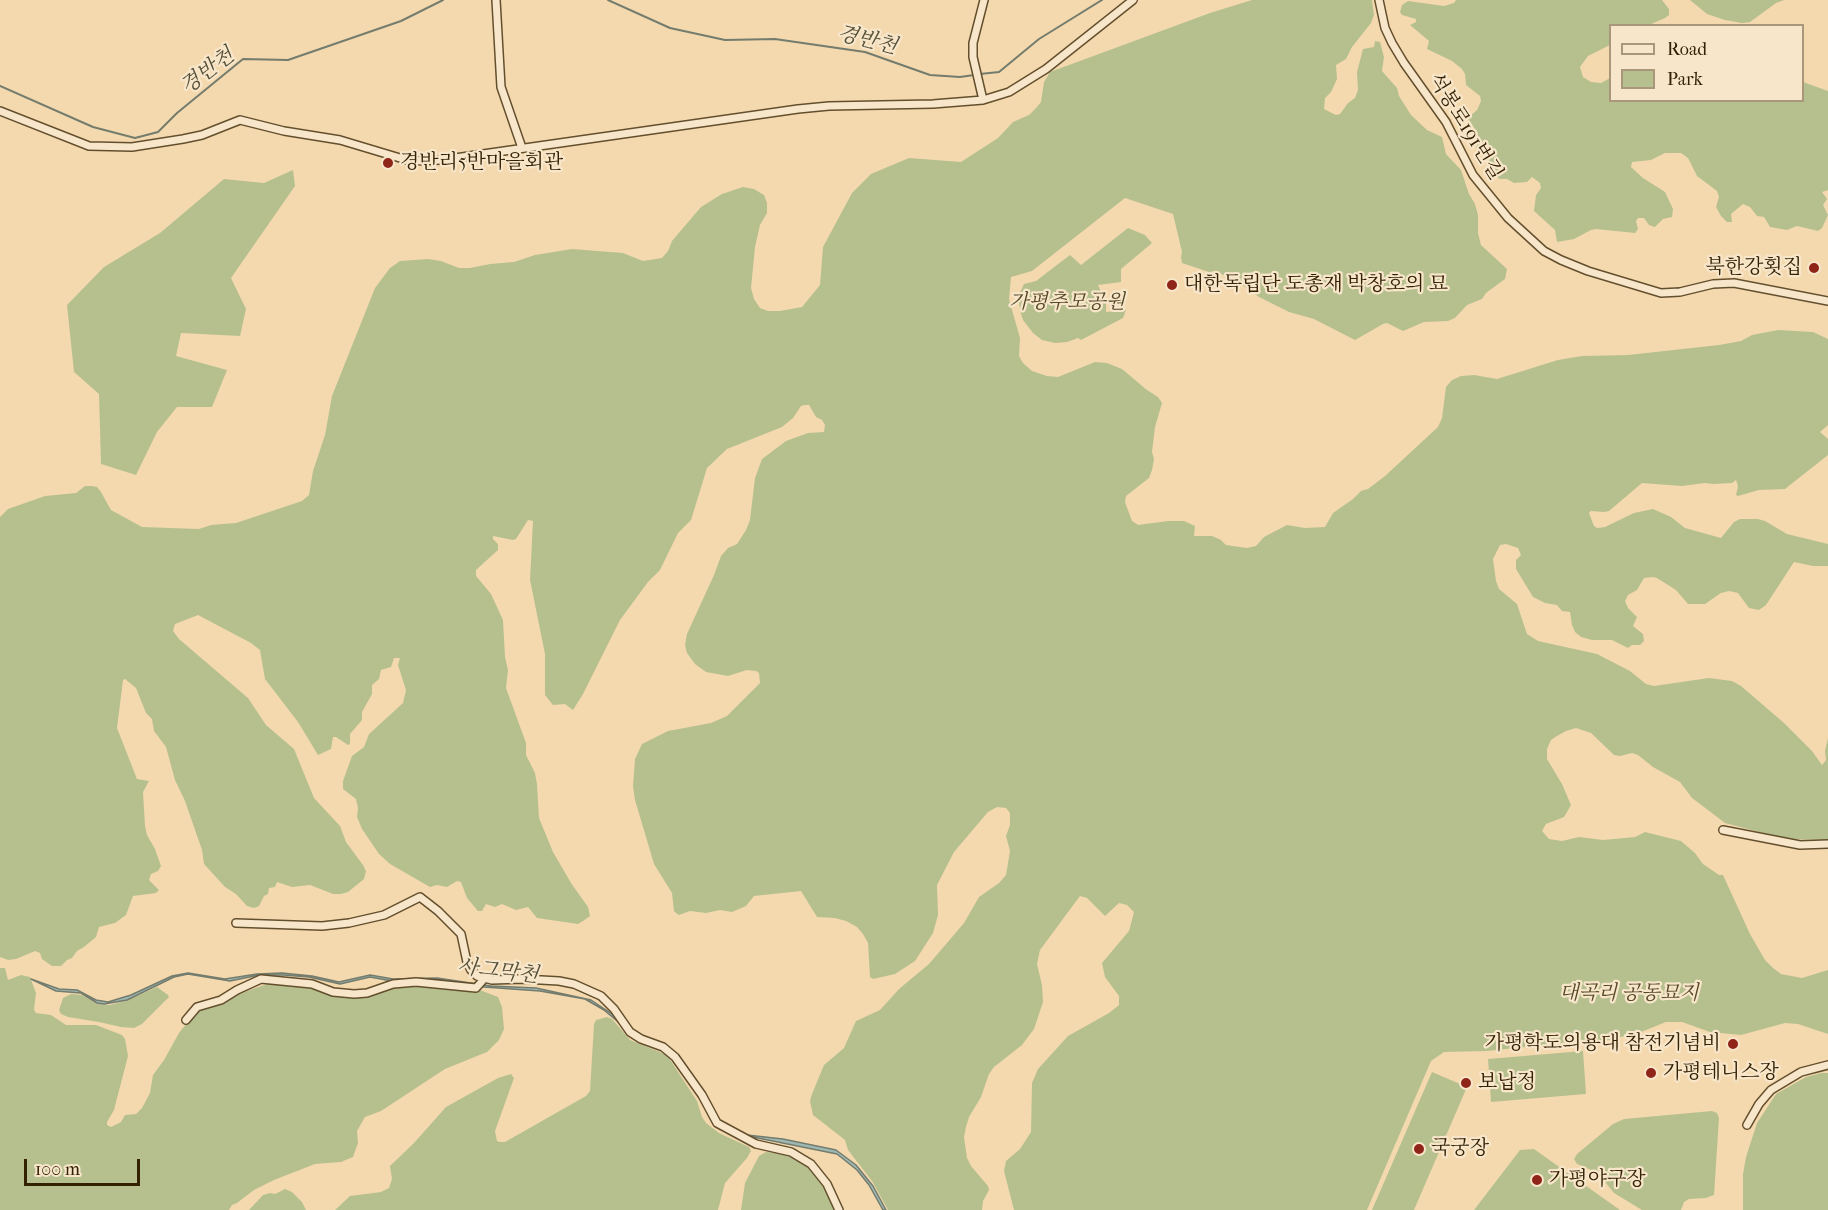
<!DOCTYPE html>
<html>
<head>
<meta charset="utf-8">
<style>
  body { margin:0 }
  #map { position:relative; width:1828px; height:1210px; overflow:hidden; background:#f4d9af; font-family:"IM FELL French Canon",serif }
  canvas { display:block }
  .legend { position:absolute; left:1609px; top:24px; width:195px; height:78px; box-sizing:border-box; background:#f8e6cb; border:2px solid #aa977b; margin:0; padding:8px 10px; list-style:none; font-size:18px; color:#342102 }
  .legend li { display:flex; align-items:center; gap:12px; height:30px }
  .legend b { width:30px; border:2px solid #aa977b }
  .scale { position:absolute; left:24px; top:1159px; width:116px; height:27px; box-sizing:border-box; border:3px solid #342102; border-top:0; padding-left:8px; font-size:18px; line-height:21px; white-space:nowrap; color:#342102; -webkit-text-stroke:4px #f8e6cb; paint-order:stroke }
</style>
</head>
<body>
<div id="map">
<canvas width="1828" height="1210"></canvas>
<ul class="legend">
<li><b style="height:8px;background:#f8e6cb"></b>Road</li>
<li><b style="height:16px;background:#b6c08f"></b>Park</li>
</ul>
<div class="scale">100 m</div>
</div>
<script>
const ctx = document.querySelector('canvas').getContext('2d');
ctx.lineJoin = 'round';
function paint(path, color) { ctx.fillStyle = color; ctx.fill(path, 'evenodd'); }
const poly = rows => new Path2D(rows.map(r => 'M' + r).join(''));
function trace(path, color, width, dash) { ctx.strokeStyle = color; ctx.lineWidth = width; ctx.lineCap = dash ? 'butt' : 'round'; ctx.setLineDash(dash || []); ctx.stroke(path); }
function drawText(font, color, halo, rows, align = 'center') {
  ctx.font = font + ' "IM FELL French Canon","Noto Serif KR",serif'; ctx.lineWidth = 4.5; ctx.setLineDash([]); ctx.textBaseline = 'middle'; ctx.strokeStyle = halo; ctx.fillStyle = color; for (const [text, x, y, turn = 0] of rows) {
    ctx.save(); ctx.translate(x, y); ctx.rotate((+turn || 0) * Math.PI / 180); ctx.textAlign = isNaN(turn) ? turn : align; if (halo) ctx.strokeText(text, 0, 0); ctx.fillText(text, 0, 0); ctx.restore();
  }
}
paint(poly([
  [1252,0,1372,0,1374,15,1371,23,1352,47,1346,59,1336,65,1337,79,1331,92,1325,98,1324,109,1336,115,1340,114,1348,103,1355,98,1358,90,1357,72,1363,49,1374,47,1375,41,1380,42,1384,57,1382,71,1397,88,1399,96,1411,115,1427,130,1442,137,1446,154,1461,170,1469,194,1475,204,1478,215,1478,233,1481,245,1507,269,1505,279,1486,293,1482,299,1467,305,1455,318,1448,321,1424,322,1403,331,1387,323,1383,324,1355,340,1314,319,1289,312,1259,297,1247,288,1216,271,1209,272,1182,263,1181,257,1182,252,1173,214,1125,198,1032,271,1011,277,1009,299,1020,338,1019,356,1023,363,1032,371,1047,376,1058,377,1095,362,1107,363,1122,369,1147,390,1158,397,1162,403,1155,427,1152,452,1154,459,1152,470,1149,478,1126,496,1125,502,1132,521,1138,525,1168,521,1184,521,1195,526,1194,536,1212,536,1221,540,1226,545,1247,548,1256,546,1264,537,1287,525,1305,528,1325,527,1333,513,1353,499,1361,491,1368,489,1385,476,1438,427,1442,418,1446,387,1452,380,1461,376,1474,375,1497,379,1558,360,1582,356,1628,355,1719,345,1741,341,1752,335,1778,330,1813,332,1828,339,1828,425,1820,432,1828,439,1828,455,1785,489,1759,490,1738,496,1736,495,1738,486,1736,480,1732,483,1714,484,1705,483,1682,486,1642,483,1609,511,1604,512,1591,511,1589,513,1594,526,1597,528,1605,527,1634,513,1653,509,1671,517,1685,528,1721,538,1734,522,1740,519,1758,519,1765,521,1787,534,1828,544,1828,566,1813,566,1794,562,1766,605,1759,610,1749,608,1738,593,1729,591,1721,593,1705,604,1688,604,1676,590,1657,578,1653,577,1644,578,1637,590,1628,595,1625,601,1628,608,1637,617,1633,626,1643,634,1644,641,1640,645,1632,645,1628,648,1612,640,1592,640,1581,637,1575,632,1572,625,1570,612,1562,611,1557,605,1545,603,1533,597,1516,569,1516,560,1521,555,1518,548,1506,544,1500,545,1493,559,1496,581,1499,589,1517,604,1527,634,1538,641,1597,654,1630,671,1646,684,1654,686,1709,678,1732,681,1741,686,1784,723,1812,751,1822,765,1826,760,1825,751,1828,738,1828,840,1786,839,1725,823,1692,798,1680,782,1653,767,1638,755,1632,753,1620,756,1614,755,1591,733,1576,728,1566,731,1557,736,1551,740,1547,749,1547,759,1562,784,1571,805,1564,817,1546,824,1542,831,1549,839,1562,841,1579,837,1603,840,1635,837,1645,832,1681,841,1695,853,1703,864,1719,875,1723,875,1750,934,1765,960,1773,968,1781,974,1802,978,1828,970,1828,1034,1798,1024,1785,1023,1741,1035,1710,1032,1682,1022,1666,1022,1641,1032,1605,1041,1583,1041,1487,1051,1444,1052,1431,1061,1367,1210,1014,1210,1004,1171,1006,1161,1020,1149,1031,1132,1032,1083,1038,1069,1068,1036,1109,1013,1119,1005,1119,996,1105,977,1102,963,1129,931,1134,912,1127,905,1119,903,1105,916,1087,898,1080,896,1040,950,1037,964,1042,985,1043,1002,1034,1029,1022,1045,994,1067,989,1074,981,1097,969,1117,966,1127,964,1137,967,1158,971,1166,988,1186,989,1190,983,1201,982,1210,888,1210,872,1181,848,1150,845,1140,813,1115,810,1101,812,1094,824,1065,844,1048,856,1021,880,1010,899,989,929,964,964,923,979,897,999,883,1006,875,1010,851,1006,836,1010,825,1010,813,1006,808,997,807,988,812,954,852,937,885,938,915,933,933,915,961,895,974,873,979,870,977,868,943,863,934,857,927,846,921,835,918,817,917,801,891,754,896,746,906,732,912,720,910,706,913,690,911,679,915,676,913,674,911,672,893,654,864,635,800,633,786,635,759,642,744,668,731,711,723,727,716,760,683,759,673,756,671,747,670,728,676,706,672,695,664,687,653,685,645,687,634,714,575,721,556,728,548,737,544,746,530,750,520,755,478,762,459,786,441,808,433,824,432,825,425,822,420,816,417,809,405,805,405,801,406,793,418,782,427,727,449,707,468,691,520,678,533,660,570,648,582,620,620,583,694,573,710,565,704,553,705,545,695,545,654,530,580,533,521,528,520,516,539,513,540,493,536,493,539,498,544,498,550,476,570,476,576,491,594,503,620,505,657,508,670,506,688,526,743,526,755,535,773,537,784,539,818,553,852,571,883,588,907,590,916,583,921,578,924,537,918,528,907,516,910,502,904,495,907,486,904,482,911,478,911,467,898,461,882,457,881,447,887,437,885,430,887,390,864,379,854,362,829,357,817,358,808,356,799,343,789,343,781,352,756,364,747,369,734,403,703,406,690,398,665,400,658,394,658,391,667,381,670,379,679,372,685,372,694,362,712,362,720,350,734,350,744,348,745,336,737,333,737,331,749,318,755,298,722,265,679,260,650,251,643,198,615,175,624,173,631,179,639,248,698,266,725,294,749,314,798,340,826,346,842,363,865,366,871,364,879,348,892,341,894,333,894,310,885,292,887,277,882,275,887,269,888,268,894,264,896,259,906,254,908,247,906,236,894,225,887,204,864,202,850,185,801,175,780,166,747,154,731,152,719,146,713,136,688,125,679,123,680,117,728,137,779,149,781,143,792,145,826,147,835,155,849,161,866,158,871,151,874,149,880,159,890,156,893,133,896,126,915,115,923,99,927,96,937,84,947,77,951,72,958,67,960,61,966,52,966,42,959,40,953,35,951,16,959,8,960,0,957,0,517,8,509,45,496,76,493,85,486,92,486,97,487,101,492,111,510,142,527,199,529,211,525,236,523,302,501,309,495,313,471,325,435,332,396,375,288,390,268,400,261,428,259,441,261,459,268,470,268,490,264,514,262,535,255,572,249,623,253,643,261,662,258,668,251,672,241,701,207,722,194,743,187,754,189,764,195,767,203,767,213,760,225,755,247,751,288,754,299,760,308,768,311,780,311,802,307,820,285,823,247,852,193,871,174,909,158,961,162,998,138,1013,122,1029,115,1036,108,1041,102,1044,82,1050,72,1210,13],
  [1456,0,1662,0,1669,9,1669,15,1665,18,1649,25,1610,26,1610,45,1588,56,1580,67,1583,77,1591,82,1601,83,1610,78,1610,100,1802,100,1803,82,1828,91,1828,190,1822,192,1827,199,1823,205,1828,215,1822,228,1818,231,1797,226,1787,230,1770,227,1764,217,1757,216,1750,207,1743,204,1731,214,1732,222,1727,222,1721,216,1716,207,1719,197,1717,191,1697,176,1688,158,1681,153,1665,153,1651,160,1632,162,1631,167,1643,178,1665,192,1673,209,1672,217,1663,219,1655,227,1649,225,1644,218,1638,218,1636,221,1638,229,1635,233,1596,229,1591,230,1574,239,1557,242,1555,230,1534,211,1536,195,1541,188,1540,183,1532,177,1527,182,1514,183,1507,179,1500,179,1497,177,1487,156,1476,148,1478,134,1468,118,1477,110,1481,101,1480,96,1466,85,1465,74,1462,69,1452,61,1427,49,1429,41,1410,25,1416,22,1416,19,1402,15,1400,12,1402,5,1408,1,1444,6,1454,3],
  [1690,0,1784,0,1776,3,1750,22,1742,23,1725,20,1707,14],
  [293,170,295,186,231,278,246,309,240,336,181,333,176,356,227,370,212,407,177,407,157,432,136,475,101,464,99,394,74,372,67,305,104,267,160,233,224,179,264,183],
  [1128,228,1145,235,1152,243,1121,269,1121,282,1098,285,1106,302,1106,312,1126,310,1123,318,1081,340,1078,338,1067,342,1055,343,1042,340,1033,333,1023,320,1021,314,1018,297,1024,284,1036,281,1070,255,1081,265],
  [0,968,5,968,8,980,21,975,30,977,36,993,34,1010,36,1013,51,1015,66,1025,96,1025,122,1035,125,1039,128,1056,114,1110,107,1122,107,1125,111,1127,121,1122,125,1115,136,1114,142,1108,150,1093,153,1075,164,1060,179,1033,199,1008,267,984,310,986,332,994,414,984,480,990,498,997,502,1007,504,1029,499,1040,487,1052,445,1069,381,1111,365,1117,357,1131,358,1143,353,1157,341,1162,315,1164,274,1180,254,1190,237,1203,232,1205,229,1210,0,1210],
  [157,987,168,995,169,997,142,1024,134,1028,121,1027,99,1022,68,1017,61,1014,59,1010,63,998,71,994,82,995,97,1004,110,1005,128,1000],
  [607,1017,612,1019,630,1040,667,1055,697,1101,702,1117,706,1123,719,1133,749,1147,751,1151,747,1158,725,1183,718,1210,335,1210,350,1196,381,1192,389,1188,392,1179,390,1166,414,1143,446,1107,498,1078,511,1074,514,1078,495,1131,497,1141,500,1142,505,1142,586,1096,590,1091,594,1024,596,1020],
  [1583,1051,1586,1094,1491,1102,1488,1059],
  [1432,1072,1467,1087,1414,1210,1372,1210],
  [1821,1073,1828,1073,1828,1210,1743,1210,1743,1174,1746,1157,1757,1123,1776,1094,1806,1077],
  [1712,1111,1717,1113,1719,1118,1714,1195,1706,1198,1689,1199,1684,1202,1681,1210,1642,1210,1614,1193,1598,1173,1577,1164,1574,1159,1577,1154,1613,1124,1624,1119],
  [1534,1149,1620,1210,1474,1210,1520,1150],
  [766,1152,791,1154,810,1165,831,1196,835,1210,741,1210,745,1183,759,1156],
  [285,1189,292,1192,302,1202,306,1210,249,1210,263,1195,270,1193,275,1194]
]), '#b6c08f');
const water = poly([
  [188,973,225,979,257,974,282,973,312,976,339,982,370,975,393,979,437,978,491,986,536,988,591,1000,612,1014,629,1031,604,1010,585,999,540,991,484,987,442,979,392,981,370,977,340,984,309,977,283,975,259,975,230,981,188,974,174,977,127,1000,104,1004,97,1003,81,993,56,991,31,979,59,989,77,990,96,1000,108,1002,131,995,172,976,188,973],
  [738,1134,783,1139,836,1150,856,1165,873,1186,886,1210,883,1210,869,1185,857,1170,837,1154,738,1134]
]);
paint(water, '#9eb9b4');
trace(water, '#747c6d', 1.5);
trace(poly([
  [608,0,670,28,725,40,775,39,865,52,930,75,960,77,974,75],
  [980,74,999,72,1039,39,1102,0],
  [0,86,93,127,135,138,158,132,177,113,243,59,288,60,401,21,443,0]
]), '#747c6d', 2);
const minor = poly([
  [496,0,501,87,522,148],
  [1379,0,1385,28,1392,43,1404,63,1446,122,1473,175,1508,218,1544,251,1561,260,1588,271,1661,293,1680,292,1713,284,1734,283,1828,301],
  [983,100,973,57,973,43,984,0],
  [0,111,89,146,132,147,183,139,202,135,240,120,284,131,340,140,410,161,441,160,798,109,829,106,933,104,983,100,1009,92,1046,69,1133,0],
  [1723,830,1800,845,1828,844],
  [236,923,322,926,349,923,384,915,420,897,438,911,461,934,467,962,471,970,477,976,492,980,523,979,559,981,574,984,601,996,614,1009,630,1032,641,1039,663,1047,675,1057,702,1095,717,1123,756,1144,791,1152,811,1164,827,1184,839,1210],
  [186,1020,197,1007,221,1000,237,990,261,979,312,984,333,992,354,994,367,993,393,984,416,982,476,988,484,979],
  [1747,1125,1759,1104,1771,1090,1801,1072,1828,1065]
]);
trace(minor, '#644f2d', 10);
trace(minor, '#f8e6cb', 7);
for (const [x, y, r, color] of [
  [388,163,6,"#8f2418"],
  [1814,268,6,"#8f2418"],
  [1172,285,6,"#8f2418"],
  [1733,1044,6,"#8f2418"],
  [1651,1073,6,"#8f2418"],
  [1466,1083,6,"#8f2418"],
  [1419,1149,6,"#8f2418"],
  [1537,1180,6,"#8f2418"]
]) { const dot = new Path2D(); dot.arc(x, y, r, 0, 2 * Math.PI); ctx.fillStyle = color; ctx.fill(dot); trace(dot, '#f8e6cb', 2); }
drawText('20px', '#342102', '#f8e6cb', [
  ["석봉로191번길",1465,127,58]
]);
drawText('20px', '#342102', '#f8e6cb', [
  ["경반리5반마을회관",400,163],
  ["북한강횟집",1802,268,"right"],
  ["대한독립단 도총재 박창호의 묘",1184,285],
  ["가평학도의용대 참전기념비",1721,1044,"right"],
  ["가평테니스장",1663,1073],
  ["보납정",1478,1083],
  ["국궁장",1431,1149],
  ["가평야구장",1549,1180]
], 'left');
drawText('italic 20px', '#544925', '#f8e6cb', [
  ["가평추모공원",1067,303],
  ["대곡리 공동묘지",1629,994]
]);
drawText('italic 21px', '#544f37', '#f8e6cb', [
  ["경반천",867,41,14],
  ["경반천",208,72,-37],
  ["사그막천",498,972,7]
]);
</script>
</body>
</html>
